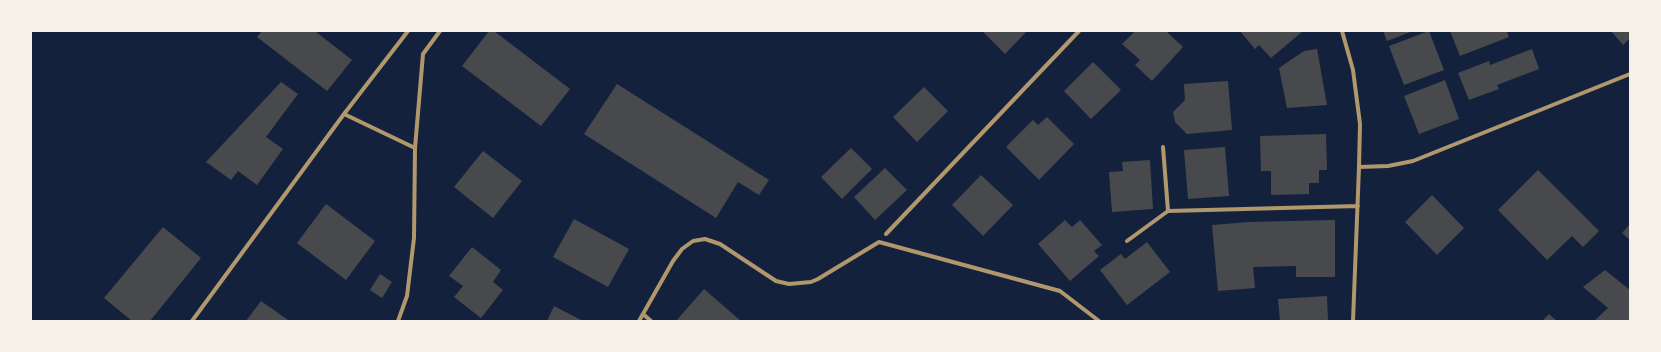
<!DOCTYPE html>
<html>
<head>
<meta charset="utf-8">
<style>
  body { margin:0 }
  #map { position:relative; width:1661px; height:352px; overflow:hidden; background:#14213d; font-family:Cabin,sans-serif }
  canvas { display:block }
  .frame { position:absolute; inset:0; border:32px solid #f6f1e7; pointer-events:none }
</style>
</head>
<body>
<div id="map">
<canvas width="1661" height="352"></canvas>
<div class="frame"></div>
</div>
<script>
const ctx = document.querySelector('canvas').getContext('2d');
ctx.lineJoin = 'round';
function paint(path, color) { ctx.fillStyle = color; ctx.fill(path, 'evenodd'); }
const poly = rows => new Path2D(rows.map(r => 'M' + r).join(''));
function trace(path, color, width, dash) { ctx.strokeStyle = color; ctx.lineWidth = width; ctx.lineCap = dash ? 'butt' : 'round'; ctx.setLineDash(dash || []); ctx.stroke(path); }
paint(poly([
  [262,31,315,31,352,60,327,91,257,37],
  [489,31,494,31,570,89,541,126,462,66],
  [982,31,1027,31,1005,54],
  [1135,31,1166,31,1183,47,1152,81,1135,65,1140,60,1122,44],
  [1240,31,1303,31,1271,58,1259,45,1255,49],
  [1383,31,1413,31,1387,41],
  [1429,31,1444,70,1404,85,1389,46],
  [1450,31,1510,31,1507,32,1509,37,1460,56],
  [1611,31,1630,31,1630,38,1623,45],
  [1317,49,1327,105,1287,108,1279,68,1304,51],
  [1532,49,1539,69,1497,85,1499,89,1469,100,1458,73,1489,61,1490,65],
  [1093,62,1121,90,1091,119,1064,91],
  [1445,80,1459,119,1419,134,1404,96],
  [1228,81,1232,130,1187,134,1175,122,1173,112,1185,100,1184,84],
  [281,82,298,94,266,137,283,149,257,185,238,171,231,180,206,162],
  [617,84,769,180,759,195,738,182,716,218,584,134],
  [924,87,948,111,917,142,893,117],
  [1047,117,1074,144,1039,180,1006,147,1033,120,1038,125],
  [1326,134,1327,170,1319,170,1319,183,1309,183,1309,194,1271,195,1271,171,1261,171,1260,136],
  [1225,147,1229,196,1188,199,1184,150],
  [851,148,872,169,842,199,821,177],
  [483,151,522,181,493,218,454,187],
  [1150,160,1153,209,1112,212,1109,172,1123,171,1122,162],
  [885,168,907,190,875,220,854,197],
  [1538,170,1599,231,1583,247,1572,236,1547,260,1498,210],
  [981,175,1013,205,983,236,952,205],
  [1432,195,1464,228,1437,255,1405,222],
  [326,204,375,241,346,280,297,243],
  [574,219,629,249,608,287,553,257],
  [1065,220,1072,227,1080,220,1102,245,1094,251,1099,256,1070,281,1038,244],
  [1335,220,1335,277,1296,277,1296,266,1253,267,1255,288,1218,291,1212,225,1249,222],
  [1630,224,1630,240,1622,233],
  [163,227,201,258,150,321,132,321,104,298],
  [1147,242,1170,272,1127,305,1100,270,1121,254,1125,259],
  [472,247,501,270,493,282,503,290,481,318,454,297,463,286,449,276],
  [1605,270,1630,290,1630,321,1594,321,1608,308,1583,287],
  [380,274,392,282,382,298,370,290],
  [704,289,741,321,676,321],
  [1327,296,1328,321,1280,321,1278,299],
  [261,301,288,320,287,321,246,321],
  [554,306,583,321,547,321],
  [1549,314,1557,321,1542,321]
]), '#48494c');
trace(poly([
  [1342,31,1353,70,1360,124,1359,167,1353,321],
  [344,114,415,148],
  [1359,167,1388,166,1413,161,1630,74],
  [1168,211,1358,206],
  [886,234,1079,31],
  [1127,241,1168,211,1163,147],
  [643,314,651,321],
  [192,321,344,114,408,31],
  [398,321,407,296,414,238,415,148,423,54,440,31],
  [639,321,673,261,682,249,693,241,705,239,720,244,776,281,789,284,811,282,818,279,879,242,1060,291,1099,321]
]), '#b1986c', 4);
</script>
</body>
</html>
